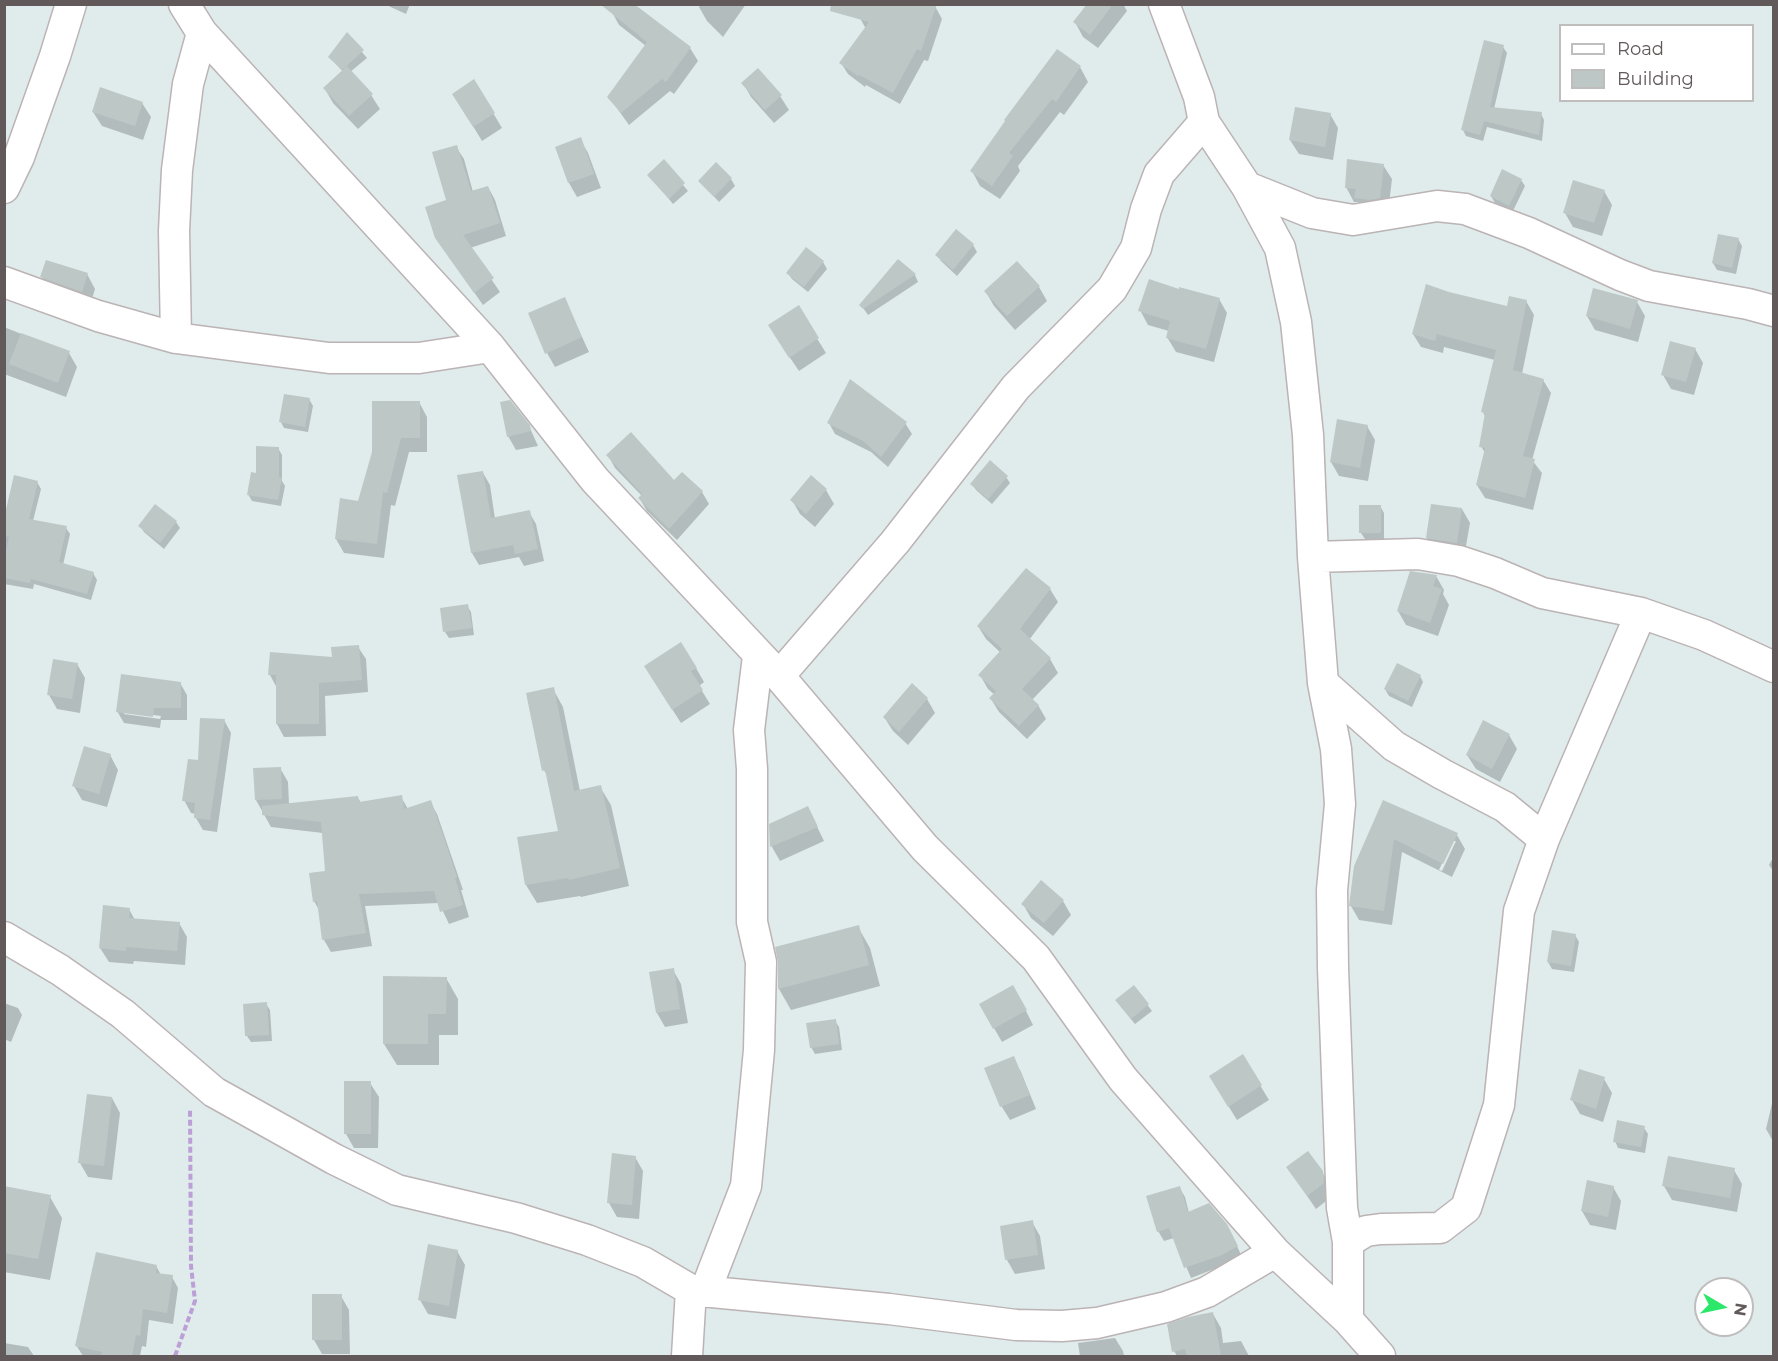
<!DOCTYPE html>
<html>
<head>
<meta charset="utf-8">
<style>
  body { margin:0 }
  #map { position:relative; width:1778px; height:1361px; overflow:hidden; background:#e0ebec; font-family:Montserrat,sans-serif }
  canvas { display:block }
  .frame { position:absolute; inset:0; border:6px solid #61595a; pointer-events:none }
  .legend { position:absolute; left:1559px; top:24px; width:195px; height:78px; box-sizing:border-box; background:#fff; border:2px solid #c0bdbd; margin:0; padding:8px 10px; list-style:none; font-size:18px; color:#61595a }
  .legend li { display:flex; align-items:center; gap:12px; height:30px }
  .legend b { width:30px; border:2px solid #c0bdbd }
  .north { position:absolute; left:1694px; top:1277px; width:60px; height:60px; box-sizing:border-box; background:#fff; border:2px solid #c0bdbd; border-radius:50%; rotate:99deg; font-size:16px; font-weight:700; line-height:24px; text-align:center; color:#61595a }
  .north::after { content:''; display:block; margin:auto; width:21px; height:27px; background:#2be76a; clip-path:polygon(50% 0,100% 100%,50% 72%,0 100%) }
</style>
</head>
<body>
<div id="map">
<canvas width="1778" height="1361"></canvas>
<div class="frame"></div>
<ul class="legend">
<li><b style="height:8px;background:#fff"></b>Road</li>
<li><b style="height:16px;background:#bcc7c6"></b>Building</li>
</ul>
<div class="north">N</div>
</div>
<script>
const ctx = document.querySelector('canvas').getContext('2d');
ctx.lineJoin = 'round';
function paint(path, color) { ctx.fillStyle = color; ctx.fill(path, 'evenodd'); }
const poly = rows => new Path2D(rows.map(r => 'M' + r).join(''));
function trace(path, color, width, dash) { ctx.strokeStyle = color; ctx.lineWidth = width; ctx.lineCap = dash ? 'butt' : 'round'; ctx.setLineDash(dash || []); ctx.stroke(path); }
paint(poly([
  [384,4,410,4,406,14],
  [632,4,690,48,698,61,674,94,670,91,629,125,609,97,646,46,619,25,612,12],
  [700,4,746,4,723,37,707,21,699,7],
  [1089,4,1123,4,1127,11,1098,48,1083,37,1075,22],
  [936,8,942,19,928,61,924,60,900,104,866,85,865,87,848,74,841,63,866,29,860,18],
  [347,34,367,58,350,72,371,95,380,109,358,129,333,103,325,89,343,72,330,57],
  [1503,47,1507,53,1494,109,1541,114,1544,120,1542,141,1487,127,1483,141,1466,136,1463,130],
  [1080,67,1088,82,1064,115,1060,112,1018,166,1020,171,1000,199,980,186,972,171],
  [474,81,502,128,482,141,462,108],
  [743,83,780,96,789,110,774,123,751,97],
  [142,103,151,117,143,140,102,126,93,112],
  [1330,114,1338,128,1333,160,1299,154,1290,140],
  [580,139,588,153,601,188,577,197,569,183,557,148],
  [456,147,464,159,473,192,488,187,495,200,506,236,470,248,500,292,483,305,445,251,448,201],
  [664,162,688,191,673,204,649,175],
  [1383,165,1392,179,1388,212,1364,212,1359,202,1354,202,1346,187],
  [731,179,735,186,719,202,700,181],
  [1521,180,1525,186,1513,211,1495,203,1491,196],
  [1604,191,1612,205,1602,236,1573,227,1565,213],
  [956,232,973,245,977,252,957,276,941,261,937,255],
  [1738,239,1742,246,1736,274,1717,270,1713,263],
  [806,249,823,262,827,269,808,292,792,279,788,273],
  [898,261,915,275,918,282,868,315,861,305],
  [87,274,95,289,90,305,50,291,42,277],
  [1039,287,1047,301,1015,330,994,306,986,292],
  [1449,294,1508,308,1526,301,1534,315,1522,374,1543,380,1551,393,1532,460,1542,473,1533,510,1485,498,1477,485,1485,453,1481,446,1486,418,1483,412,1495,360,1444,347,1443,353,1421,347,1413,334],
  [564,298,589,352,555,367,547,353],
  [1219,299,1227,313,1214,362,1176,352,1167,337,1169,331,1148,325,1140,310],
  [1637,302,1645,316,1638,342,1595,330,1587,316],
  [798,308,826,353,799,371,778,340],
  [4,327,69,353,77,367,66,397,4,374],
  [1695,349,1703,363,1694,395,1671,389,1663,375],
  [309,399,313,406,308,432,284,428,281,422],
  [419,402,427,417,427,452,409,452,395,506,391,505,384,558,344,553,336,539],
  [829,423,905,423,912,434,888,467,871,452,835,434],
  [529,426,538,446,516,450,508,436],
  [1367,426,1375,440,1368,481,1339,476,1331,462],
  [278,448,282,455,282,481,285,486,281,506,252,501,248,494,257,475],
  [608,455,674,483,683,474,702,492,709,504,677,540,647,511,640,499,642,496,615,468],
  [483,473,490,485,495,519,529,512,536,524,544,561,524,566,519,557,479,565,472,553,459,477],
  [1006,477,1010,483,992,504,976,490,972,484],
  [37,482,41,489,33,521,66,528,70,534,63,565,93,573,97,580,91,600,34,584,33,589,4,584,4,527],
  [826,490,834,504,815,527,800,514,792,500],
  [1380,506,1384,513,1384,540,1365,539,1361,533],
  [1462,509,1470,523,1464,557,1435,552,1427,538],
  [176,522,180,528,164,549,144,532,140,526],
  [1436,576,1444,590,1443,594,1449,605,1438,636,1406,625,1398,611],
  [1050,589,1058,602,1029,640,1050,659,1058,673,1032,700,1038,705,1046,719,1027,739,999,712,991,699,995,695,988,689,980,675,1001,653,986,639,978,626],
  [467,606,471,612,474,635,449,638,445,632],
  [358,647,366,659,368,692,325,696,326,736,284,737,277,724,277,688,270,675,334,659],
  [77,664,85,678,80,713,57,709,49,695],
  [696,668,704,682,699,686,710,704,681,723,654,681],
  [1420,676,1423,682,1412,707,1389,696,1385,689],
  [180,683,187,695,187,720,161,720,160,728,124,723,117,711],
  [124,711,161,716,160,719,124,714],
  [553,689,563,707,580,791,600,787,611,805,629,886,581,897,580,896,537,903,526,885,560,832,548,777,544,770],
  [927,699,935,713,908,745,893,731,884,717],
  [224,720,231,733,217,832,203,830,196,818,196,814,191,813,184,800,199,762],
  [1509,735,1517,749,1500,782,1476,769,1467,755],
  [110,755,118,770,107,807,82,800,74,786],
  [280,768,288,782,289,804,358,798,361,803,401,797,408,809,430,802,437,814,463,890,461,890,469,917,449,924,439,903,365,906,372,946,331,952,324,940,319,910,314,901,327,872,323,833,271,827,256,800],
  [1383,802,1457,835,1465,849,1452,877,1402,852,1392,925,1359,920,1351,906],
  [1452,841,1456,841,1442,871,1439,870],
  [808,808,824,841,780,861,772,847,771,825],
  [1774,856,1774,872,1769,865],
  [1063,901,1071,915,1053,936,1031,918,1023,904],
  [129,909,135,920,179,923,187,937,185,965,134,961,133,964,109,962,100,948],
  [858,927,870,948,880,986,791,1010,779,989,780,962],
  [1575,935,1579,942,1574,972,1552,969,1548,962],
  [673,970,681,984,688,1023,665,1027,657,1013],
  [446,978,458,999,458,1035,439,1035,439,1065,397,1065,384,1044],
  [1134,987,1152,1011,1135,1024,1121,1007],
  [1021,1001,1033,1025,1002,1042,994,1028],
  [4,1003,18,1008,22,1015,11,1042,4,1039],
  [266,1004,270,1010,272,1041,251,1042,247,1036],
  [835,1021,839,1027,842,1050,815,1054,811,1047],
  [1243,1057,1269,1100,1237,1120,1219,1091],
  [1013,1058,1021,1072,1036,1109,1010,1120,1002,1107,986,1069],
  [1604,1079,1612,1093,1603,1122,1580,1114,1572,1100],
  [370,1083,379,1097,378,1148,354,1148,346,1134],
  [1774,1095,1774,1143,1766,1129],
  [112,1098,120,1113,112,1180,88,1177,80,1163],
  [1644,1128,1648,1134,1645,1153,1618,1148,1615,1141],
  [635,1157,643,1171,639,1219,617,1217,609,1203],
  [1288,1168,1322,1172,1331,1187,1331,1197,1316,1209],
  [1734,1170,1742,1184,1737,1212,1672,1200,1664,1186],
  [1179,1187,1185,1197,1189,1213,1232,1235,1242,1257,1227,1264,1191,1278,1174,1238,1164,1241,1158,1231],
  [1613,1187,1621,1201,1616,1230,1590,1225,1582,1211],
  [4,1188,50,1197,62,1218,50,1280,4,1272],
  [1032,1222,1040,1236,1045,1269,1015,1274,1007,1260,1001,1227],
  [457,1251,465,1265,456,1319,428,1314,420,1300],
  [156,1266,161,1275,172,1277,178,1288,173,1324,149,1320,146,1347,142,1346,140,1356,83,1356,76,1345],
  [341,1296,349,1310,350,1354,322,1354,314,1340],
  [1213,1314,1221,1328,1223,1343,1241,1341,1249,1356,1252,1356,1177,1356,1174,1351],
  [1115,1338,1123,1351,1124,1356,1080,1356,1078,1343],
  [4,1343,28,1347,34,1356,4,1356]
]), '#0003');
paint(poly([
  [600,4,634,4,691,47,666,82,662,79,621,113,607,97,647,42],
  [831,4,937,4,921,51,917,49,893,93,859,75,858,76,839,63,869,22,830,11],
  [1087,4,1113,4,1090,35,1073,22],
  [347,32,364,50,342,70,328,57],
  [1484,40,1504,45,1490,107,1542,112,1539,135,1484,121,1480,135,1461,130],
  [1057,49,1081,66,1056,102,1052,99,1009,153,1013,156,992,186,970,171,1005,121,1004,120],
  [347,66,373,94,349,116,323,88],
  [758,68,782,95,765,110,741,83],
  [474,79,495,113,473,127,452,94],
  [100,87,143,102,135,126,92,112],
  [1295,107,1331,113,1325,147,1289,140],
  [581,137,594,174,568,183,555,147],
  [457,145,471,191,488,186,500,223,463,235,494,278,474,293,435,238,425,207,446,200,432,152],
  [664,159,685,183,669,199,647,175],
  [1347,159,1384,164,1380,198,1370,200,1354,198,1356,189,1345,188],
  [716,162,732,178,714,197,698,181],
  [1502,169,1522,179,1509,206,1490,196],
  [1573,180,1605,190,1594,223,1563,213],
  [956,229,974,244,953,270,935,255],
  [1718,234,1739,238,1732,268,1712,263],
  [806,247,824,261,804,287,786,273],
  [898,259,916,274,863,309,859,305],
  [46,260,88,273,82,292,40,277],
  [1017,261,1040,286,1007,316,984,291],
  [1149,279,1179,289,1179,287,1220,298,1206,349,1166,338,1170,321,1138,311],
  [1426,284,1449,292,1507,306,1509,296,1527,300,1513,370,1544,379,1523,456,1535,459,1525,498,1476,485,1485,448,1479,447,1485,413,1481,412,1496,350,1437,334,1435,341,1412,334],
  [1593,288,1638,300,1630,329,1586,316],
  [565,297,582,337,545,354,528,313],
  [799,305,819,338,789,358,768,325],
  [21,333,70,351,58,383,9,364],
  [1670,341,1696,348,1686,382,1661,375],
  [850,379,907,422,881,457,863,441,827,423],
  [284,394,310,398,305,427,279,422],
  [510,400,530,425,531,431,507,437,500,402],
  [372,401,420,401,420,438,401,438,387,493,383,492,377,544,335,539,340,498,358,501,372,452],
  [1337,419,1368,425,1360,468,1330,462],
  [631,432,674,480,682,472,703,491,669,529,638,498,642,494,606,455],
  [256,446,279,447,279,477,282,478,278,500,247,495,251,472,256,473],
  [990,460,1008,476,988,499,970,484],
  [483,471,491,518,530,510,538,549,515,554,513,545,471,553,457,475],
  [14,475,38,481,29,519,67,526,59,562,94,572,87,594,31,579,30,583,4,578,4,559,9,537,4,536,4,518],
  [811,475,827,489,806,514,790,500],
  [155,504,177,521,160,543,138,526],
  [1431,504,1462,508,1457,543,1426,538],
  [1359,505,1381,505,1381,533,1359,533],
  [1026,568,1051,588,1020,629,1051,658,1022,689,1039,705,1019,726,989,698,996,691,978,675,1002,649,977,626],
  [1410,571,1437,575,1433,586,1442,589,1430,623,1397,611],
  [468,604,472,628,443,632,440,608],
  [681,642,697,668,691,671,703,690,672,710,644,666],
  [359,645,362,680,319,683,319,724,276,724,276,675,268,675,270,652,332,657,331,647],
  [53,659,78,663,72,699,47,695],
  [1397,663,1421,675,1408,701,1384,689],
  [121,674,181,682,181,708,154,708,153,717,116,712],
  [912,683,928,698,899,732,883,717],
  [554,687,574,791,601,785,620,868,569,880,568,878,525,885,517,837,558,831,545,770,542,771,526,693],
  [200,718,225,719,210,820,194,818,195,803,182,801,188,759,198,760],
  [1483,720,1510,734,1492,769,1466,755],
  [84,746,111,754,99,794,72,786],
  [281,767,282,799,255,800,253,768],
  [402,795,404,809,431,800,457,877,455,878,463,905,440,912,434,891,359,894,366,933,322,940,317,901,313,902,309,873,325,871,321,822,262,815,262,806,358,796,359,802],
  [1383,800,1458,833,1443,864,1394,839,1384,911,1349,906,1354,866],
  [808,806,818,827,770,847,769,824],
  [1041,880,1064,900,1044,923,1021,904],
  [103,905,130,908,129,918,180,922,177,951,126,947,126,951,99,948],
  [859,925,869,965,778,989,778,962,775,947],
  [1552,930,1576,934,1571,966,1547,962],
  [674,968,680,1009,656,1013,649,972],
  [383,976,447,977,446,1014,428,1014,428,1044,383,1044],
  [1013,985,1027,1010,993,1029,979,1004],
  [1134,985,1149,1004,1131,1019,1115,1000],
  [267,1002,269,1035,245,1036,243,1004],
  [836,1019,839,1044,810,1048,806,1023],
  [1243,1054,1262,1085,1228,1107,1209,1076],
  [1014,1056,1030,1095,1000,1107,984,1068],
  [1579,1069,1605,1077,1596,1109,1570,1100],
  [344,1081,371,1081,371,1134,344,1134],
  [87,1094,112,1097,104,1166,78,1163],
  [1617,1120,1645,1126,1641,1147,1613,1142],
  [1308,1151,1323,1171,1324,1183,1307,1196,1286,1167],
  [612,1153,636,1156,632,1205,607,1203],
  [1668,1156,1735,1168,1730,1198,1662,1186],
  [1587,1180,1614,1186,1608,1217,1581,1211],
  [4,1186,51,1195,38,1259,4,1253],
  [1180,1186,1188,1212,1209,1203,1227,1224,1238,1246,1222,1255,1184,1268,1169,1228,1157,1232,1146,1196],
  [1033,1220,1038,1255,1005,1260,1000,1226],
  [428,1244,458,1250,449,1306,418,1300],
  [96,1252,157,1265,156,1273,173,1275,167,1313,143,1309,140,1336,136,1335,132,1356,101,1356,102,1352,75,1346],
  [312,1294,342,1294,342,1340,312,1340],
  [1213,1312,1221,1356,1187,1356,1185,1349,1172,1352,1167,1324,1188,1317]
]), '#bcc7c6');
const minor = poly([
  [184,4,202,33,490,347,595,480,779,676,925,848,1036,958,1123,1079,1275,1252,1348,1320,1380,1356],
  [1164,4,1199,97,1204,122,1247,187,1280,248,1296,322,1308,435,1313,557,1323,683,1336,749,1340,804,1332,890,1333,968,1342,1208,1348,1242,1348,1320],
  [1247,187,1312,213,1353,220,1437,206,1465,209,1529,233,1620,275,1649,286,1748,304,1774,311],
  [4,188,19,157,55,56,71,4],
  [4,282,98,316,176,338,329,358,419,358,490,347],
  [176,338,174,231,177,170,188,84,202,33],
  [1313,557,1418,554,1459,561,1495,573,1542,593,1641,613,1704,635,1774,667],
  [779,676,895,542,1016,387,1112,289,1136,248,1146,209,1159,174,1204,122],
  [1323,683,1394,746,1442,774,1505,807,1544,839],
  [4,937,60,970,123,1014,214,1092,334,1159,397,1190,516,1218,587,1240,643,1262,691,1290,889,1309,1016,1325,1062,1326,1097,1323,1166,1307,1207,1292,1275,1252],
  [1348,1242,1366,1231,1381,1229,1440,1228,1466,1208,1499,1105,1519,911,1544,839,1641,613],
  [705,1292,746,1186,759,1050,761,962,752,922,752,769,749,730,758,656],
  [687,1356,691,1290]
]);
trace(minor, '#bbb3b4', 33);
trace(poly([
  [175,1356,195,1301,191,1266,190,1108]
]), '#bb9fd6', 4, [6, 3]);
trace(minor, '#fff', 30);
</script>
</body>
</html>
